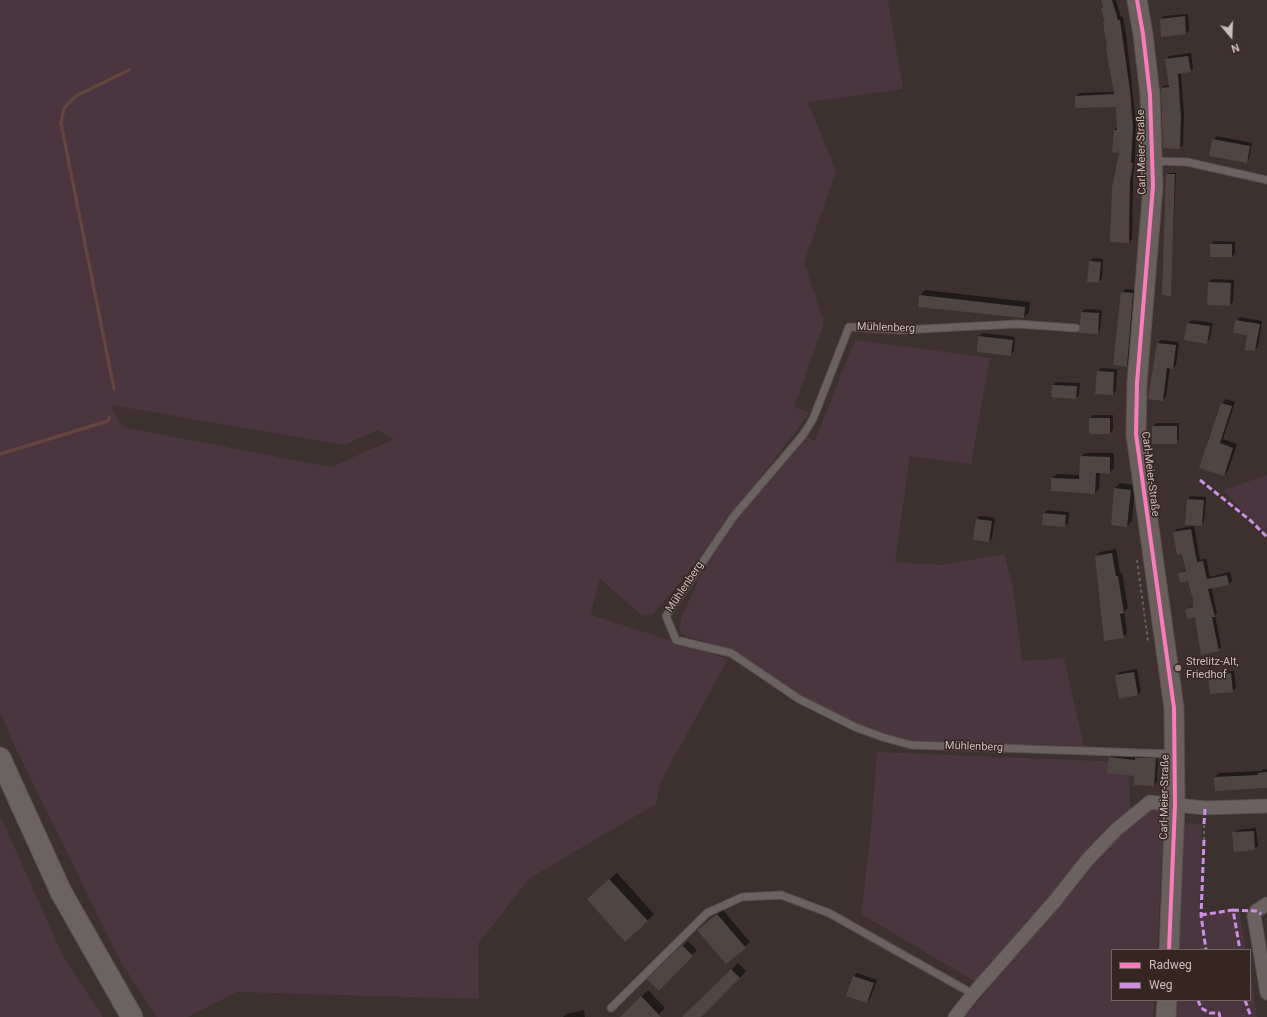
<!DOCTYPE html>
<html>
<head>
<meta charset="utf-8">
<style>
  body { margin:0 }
  #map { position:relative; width:1267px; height:1017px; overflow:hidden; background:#3c312f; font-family:Roboto,sans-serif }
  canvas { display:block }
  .legend { position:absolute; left:1111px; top:949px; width:140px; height:52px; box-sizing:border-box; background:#362622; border:1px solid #72635f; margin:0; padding:5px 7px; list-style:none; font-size:12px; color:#cbbebb }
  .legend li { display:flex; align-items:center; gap:8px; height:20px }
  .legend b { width:20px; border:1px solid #72635f }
  .north { position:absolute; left:1211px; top:16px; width:40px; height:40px; -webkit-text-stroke:3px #362622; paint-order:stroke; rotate:161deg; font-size:11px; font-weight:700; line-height:16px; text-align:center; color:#cbbebb }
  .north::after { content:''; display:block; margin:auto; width:14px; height:18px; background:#cbbebb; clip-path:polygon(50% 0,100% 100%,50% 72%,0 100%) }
</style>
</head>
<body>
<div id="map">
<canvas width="1267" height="1017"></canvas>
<ul class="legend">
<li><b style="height:5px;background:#fd7abc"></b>Radweg</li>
<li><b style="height:5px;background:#ce8fe9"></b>Weg</li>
</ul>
<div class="north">N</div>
</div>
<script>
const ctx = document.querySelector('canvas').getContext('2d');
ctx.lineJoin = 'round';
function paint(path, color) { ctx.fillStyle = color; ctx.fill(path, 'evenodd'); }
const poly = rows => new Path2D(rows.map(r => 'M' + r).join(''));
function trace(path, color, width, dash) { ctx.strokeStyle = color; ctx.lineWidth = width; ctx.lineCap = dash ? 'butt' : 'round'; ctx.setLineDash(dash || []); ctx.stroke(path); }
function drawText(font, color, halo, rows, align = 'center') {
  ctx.font = font + ' Roboto,sans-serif'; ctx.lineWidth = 3; ctx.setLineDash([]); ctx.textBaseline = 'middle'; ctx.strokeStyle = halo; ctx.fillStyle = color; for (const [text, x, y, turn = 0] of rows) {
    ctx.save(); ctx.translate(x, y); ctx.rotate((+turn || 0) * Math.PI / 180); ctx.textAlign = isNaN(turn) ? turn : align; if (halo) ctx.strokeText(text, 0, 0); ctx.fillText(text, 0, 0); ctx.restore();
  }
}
paint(poly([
  [0,0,888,0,903,89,808,102,836,171,804,263,824,323,794,407,810,413,684,578,652,615,643,616,600,579,591,613,591,615,728,659,660,783,656,804,530,878,478,944,479,999,237,992,188,1017,157,1017,122,964,15,747,0,712],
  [111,405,344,445,378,430,394,439,331,467,122,427],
  [855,340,990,358,971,464,910,456,895,562,941,565,1004,554,1013,587,1022,661,1064,658,1084,746,911,741,869,729,812,702,731,649,682,635,679,629,681,618,710,556,739,516,808,437,815,441],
  [1267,475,1267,537,1223,490],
  [877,752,1125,762,1129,779,1130,811,1165,805,1157,950,1112,950,1112,1000,1154,1000,1153,1017,965,1017,988,989,861,914,871,830],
  [0,815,63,956,103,1017,0,1017],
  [1184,823,1202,824,1199,915,1239,909,1246,950,1177,950],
  [1250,973,1257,1017,1174,1017,1174,1000,1250,1000]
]), '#4b353f');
paint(poly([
  [1101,0,1116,0,1121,17,1123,17,1127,41,1136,124,1135,160,1133,177,1132,239,1129,242,1111,241,1120,152,1114,130,1118,127,1117,106,1076,96,1079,93,1114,92,1104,23,1106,21],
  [1188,14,1189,30,1186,34,1161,19,1164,16],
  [1191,53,1193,68,1190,72,1181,73,1184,114,1183,145,1180,148,1162,88,1165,85,1169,85,1166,60,1169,56],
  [1217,136,1252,143,1249,159,1246,162,1213,140],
  [1168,173,1176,173,1170,295,1167,175],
  [1214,241,1235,242,1235,253,1232,256,1211,245],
  [1093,258,1103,259,1102,279,1098,282,1090,262],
  [1212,279,1234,280,1233,302,1229,305,1209,282],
  [1126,289,1136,290,1130,363,1127,366,1122,292],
  [925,290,1030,302,1029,312,1024,317,920,295],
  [1085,309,1102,310,1100,330,1097,333,1082,312],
  [1240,317,1262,321,1258,347,1255,350,1248,334,1236,321],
  [1192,320,1213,323,1210,339,1206,343,1186,339,1188,323],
  [983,333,1015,337,1014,351,1010,355,979,336],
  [1161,340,1179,342,1176,365,1173,368,1170,368,1166,397,1163,400,1158,343],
  [1101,368,1117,369,1116,390,1113,394,1098,372],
  [1056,382,1080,383,1079,395,1076,398,1053,385],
  [1226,399,1235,402,1223,439,1237,444,1228,471,1224,475,1200,467,1222,403],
  [1094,415,1113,415,1113,430,1110,433,1090,433,1090,418],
  [1156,423,1179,423,1179,439,1176,442,1153,426],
  [1085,453,1114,453,1114,468,1109,473,1100,472,1099,489,1095,493,1052,478,1057,474,1080,475,1081,457],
  [1120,483,1135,485,1132,521,1127,526,1115,488],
  [1191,496,1206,497,1204,522,1201,525,1188,499],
  [1047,510,1069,512,1068,523,1065,526,1043,524,1044,513],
  [980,516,995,518,992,538,989,541,977,519],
  [1194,526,1200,560,1206,558,1210,577,1230,572,1232,581,1229,584,1211,587,1217,613,1215,615,1221,647,1218,650,1196,616,1186,609,1194,605,1189,580,1179,573,1187,569,1183,552,1174,532,1177,529],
  [1116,549,1120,573,1122,572,1128,608,1124,612,1127,633,1123,637,1096,556,1100,552],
  [1137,669,1141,691,1138,695,1116,675,1120,672],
  [1234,671,1236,688,1232,691,1209,676,1212,673],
  [1113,754,1138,757,1140,755,1158,756,1157,781,1154,785,1135,776,1110,757],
  [1263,769,1267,769,1267,788,1216,790,1215,777,1219,773,1261,771],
  [1256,828,1258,846,1254,849,1233,833,1237,830],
  [617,873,654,914,647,921,595,892],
  [723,910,750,942,726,963,703,925],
  [688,941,697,950,659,989,649,979],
  [738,963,746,971,740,978,700,1017,684,1017],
  [857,973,877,980,870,999,867,1002,854,976],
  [648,990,665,1008,656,1017,621,1017],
  [584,1010,585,1017,563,1017,566,1014]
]), '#0007');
trace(poly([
  [114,389,61,123,64,108,76,96,129,70],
  [0,454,108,421,109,417]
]), '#64453f', 3.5);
paint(poly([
  [1101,0,1112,0,1118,20,1120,20,1130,90,1133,128,1131,163,1133,163,1130,181,1129,243,1110,242,1112,188,1119,153,1112,152,1114,130,1117,130,1116,107,1075,108,1075,96,1114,94,1106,48,1107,47,1103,22,1105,22,1101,8,1103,8],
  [1185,16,1186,34,1161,37,1160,19],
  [1188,56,1191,72,1178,74,1181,118,1180,149,1163,148,1161,88,1169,87,1165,59],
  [1212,139,1250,146,1247,163,1209,156],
  [1166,174,1175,174,1171,296,1162,295],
  [1210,244,1232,244,1232,257,1210,257],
  [1089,261,1101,262,1099,283,1087,282],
  [1208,282,1231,283,1230,306,1207,305],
  [1121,292,1133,293,1127,367,1113,365],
  [919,295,1025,307,1024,318,918,307],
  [1081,312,1099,313,1098,334,1079,333],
  [1235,320,1260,324,1255,351,1245,350,1247,335,1233,333],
  [1187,323,1210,326,1207,344,1184,340],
  [978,336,1013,340,1011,356,977,352],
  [1157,343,1176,345,1173,369,1167,368,1163,401,1148,399],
  [1097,371,1114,372,1113,395,1095,394],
  [1052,385,1077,386,1076,399,1051,397],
  [1221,403,1232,406,1220,443,1233,448,1224,476,1199,468],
  [1089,418,1110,418,1110,434,1089,434],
  [1152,426,1177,426,1177,444,1152,444],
  [1080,456,1110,457,1110,474,1096,473,1095,494,1051,491,1051,478,1079,479],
  [1114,488,1131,490,1127,527,1111,525],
  [1187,499,1204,500,1202,526,1185,525],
  [1043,513,1066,515,1065,527,1042,525],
  [976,519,992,521,989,542,973,540],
  [1191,529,1197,562,1203,561,1207,579,1227,575,1229,585,1208,589,1215,617,1212,617,1219,651,1201,655,1195,617,1187,619,1185,609,1193,607,1193,600,1188,581,1180,583,1178,573,1186,571,1182,554,1177,555,1173,532],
  [1112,553,1116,576,1118,576,1124,613,1120,614,1124,638,1104,641,1095,556],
  [1134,672,1138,695,1119,699,1115,675],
  [1231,673,1233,692,1210,694,1208,676],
  [1109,757,1135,760,1135,758,1156,758,1154,786,1134,785,1134,776,1107,773],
  [1267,772,1267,788,1215,791,1214,777,1258,775,1258,773],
  [1254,831,1255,850,1234,852,1232,832],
  [609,879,648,921,625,942,587,899],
  [717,914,746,948,726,964,697,930],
  [682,945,693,956,659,991,647,979],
  [731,969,740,978,701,1017,682,1017],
  [853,976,874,983,867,1003,846,996],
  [641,996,661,1017,620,1017]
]), '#4f4644');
const lane = poly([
  [1152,161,1187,162,1267,180],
  [1076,328,1017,324,901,330,849,327,813,419,803,435,734,516,666,616,676,640,731,653,799,699,855,727,882,737,911,745,1173,754],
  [611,1008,707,913,742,897,781,895,829,913,973,994]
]);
const street = poly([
  [1267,904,1256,911,1254,916,1267,993],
  [955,1017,973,994,1054,902,1088,859,1117,829,1150,802,1205,808,1267,806]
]);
const secondary = poly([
  [1137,0,1143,34,1150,95,1153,186,1137,383,1136,434,1174,708,1175,805,1169,950],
  [1166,1017,1167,1000]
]);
const primary = poly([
  [0,758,61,892,132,1017]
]);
trace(lane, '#554d4b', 9);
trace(street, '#554d4b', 15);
trace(secondary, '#584e4d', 21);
trace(primary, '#584e4d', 23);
trace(poly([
  [1137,560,1148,641],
  [1204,840,1204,824]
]), '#696161', 2, [3, 3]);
trace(lane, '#6a6160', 7);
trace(street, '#6a6160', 13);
trace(secondary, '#68605d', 19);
trace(primary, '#6b6361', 21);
trace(poly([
  [1200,480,1251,521,1267,537],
  [1204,824,1205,808],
  [1204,840,1201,915,1206,950],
  [1233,910,1256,911,1261,914],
  [1201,915,1233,910,1240,950],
  [1198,1000,1201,1008,1210,1013,1219,1013,1220,1017],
  [1245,1000,1251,1017]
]), '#ce8fe9', 3, [6, 3]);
trace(poly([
  [1137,0,1143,34,1150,95,1153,186,1137,383,1136,434,1174,708,1175,805,1169,950]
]), '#fd7abc', 4);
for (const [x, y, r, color] of [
  [1178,668,4,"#998d8a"]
]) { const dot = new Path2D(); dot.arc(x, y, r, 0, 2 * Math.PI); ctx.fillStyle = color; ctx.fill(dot); trace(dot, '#362622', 1.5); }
drawText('11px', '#cbbebb', '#362622', [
  ["Carl-Meier-Straße",1142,152,-91],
  ["Mühlenberg",886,328,2],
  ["Carl-Meier-Straße",1150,474,83],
  ["Mühlenberg",685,587,-56],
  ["Mühlenberg",974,747,2],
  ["Carl-Meier-Straße",1165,797,-89]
]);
drawText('11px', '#cbbebb', '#362622', [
  ["Strelitz-Alt,",1186,662],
  ["Friedhof",1186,675]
], 'left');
</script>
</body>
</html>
